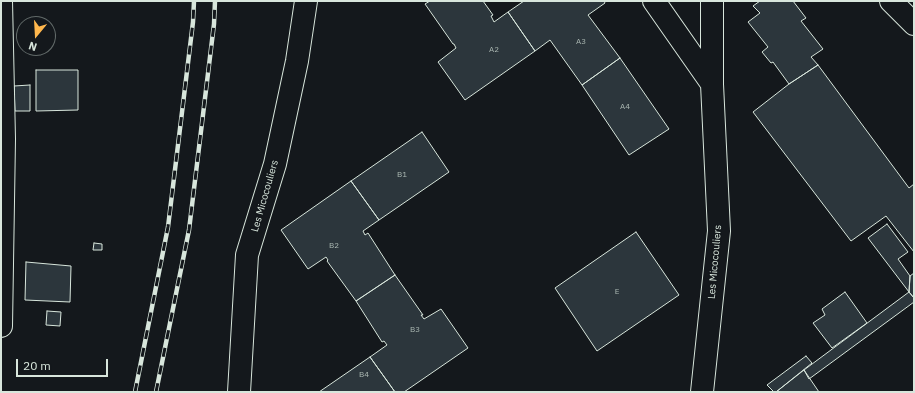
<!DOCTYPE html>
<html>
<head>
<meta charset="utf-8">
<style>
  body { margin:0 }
  #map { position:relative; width:915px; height:393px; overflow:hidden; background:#14181c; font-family:"IBM Plex Sans",sans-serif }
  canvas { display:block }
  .frame { position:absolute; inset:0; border:2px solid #d8e6dc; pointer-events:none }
  .north { position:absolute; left:16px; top:16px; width:40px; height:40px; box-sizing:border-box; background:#14181c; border:1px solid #626a69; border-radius:50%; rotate:198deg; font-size:11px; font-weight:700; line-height:16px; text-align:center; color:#d8e6dc }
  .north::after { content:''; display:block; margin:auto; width:14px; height:18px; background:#ffb74d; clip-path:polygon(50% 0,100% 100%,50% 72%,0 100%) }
  .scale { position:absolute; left:16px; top:359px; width:92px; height:18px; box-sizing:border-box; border:2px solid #d8e6dc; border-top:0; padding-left:5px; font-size:12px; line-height:14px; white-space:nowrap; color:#d8e6dc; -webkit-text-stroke:3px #14181c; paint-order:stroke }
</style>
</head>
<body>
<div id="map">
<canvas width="915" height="393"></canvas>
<div class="frame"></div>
<div class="north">N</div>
<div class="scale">20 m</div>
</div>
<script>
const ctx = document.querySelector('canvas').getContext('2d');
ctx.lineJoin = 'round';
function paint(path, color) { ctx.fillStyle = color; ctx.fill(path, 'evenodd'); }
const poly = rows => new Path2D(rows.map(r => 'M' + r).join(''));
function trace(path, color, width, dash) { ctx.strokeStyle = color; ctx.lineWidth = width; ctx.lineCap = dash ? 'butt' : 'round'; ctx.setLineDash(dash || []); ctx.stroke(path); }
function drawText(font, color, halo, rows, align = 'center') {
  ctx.font = font + ' "IBM Plex Sans",sans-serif'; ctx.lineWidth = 3; ctx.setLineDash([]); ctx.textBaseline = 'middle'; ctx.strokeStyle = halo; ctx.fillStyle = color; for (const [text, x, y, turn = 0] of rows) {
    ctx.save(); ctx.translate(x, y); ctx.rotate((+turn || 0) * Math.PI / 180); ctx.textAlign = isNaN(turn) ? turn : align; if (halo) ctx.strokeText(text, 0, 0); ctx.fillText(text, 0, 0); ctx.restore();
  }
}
const building = poly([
  [430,1,483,1,493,15,491,16,494,22,508,12,535,51,465,100,438,62,456,48,454,44,453,44,425,4,430,1],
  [524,1,604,1,605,3,588,15,620,58,582,85,550,40,535,51,508,12,524,1],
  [760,1,793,1,806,18,801,21,823,49,811,57,818,65,789,84,773,62,771,63,762,52,768,47,748,22,760,13,753,6,760,1],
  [620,58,669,129,629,155,582,85,620,58],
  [818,65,909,188,914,184,914,252,886,216,851,241,753,112,789,84,818,65],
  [36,70,78,70,78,110,36,111,36,70],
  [30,85,30,111,15,111,14,86,30,85],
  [422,132,449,172,379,220,351,181,422,132],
  [351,181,379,220,363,231,365,235,368,233,395,275,356,301,327,261,328,260,326,257,308,269,281,230,351,181],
  [887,224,908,252,898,259,910,276,909,292,868,238,887,224],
  [636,232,679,295,597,351,555,288,636,232],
  [94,243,102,244,102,250,93,250,94,243],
  [26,262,71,266,70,302,25,300,26,262],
  [914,273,914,298,909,292,910,276,914,273],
  [395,275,423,315,421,315,424,319,441,309,468,348,404,392,395,392,370,357,387,345,384,341,382,342,356,301,395,275],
  [845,292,867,323,832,348,813,323,825,315,822,309,845,292],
  [909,292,914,298,914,302,809,379,804,370,909,292],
  [47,311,61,312,60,326,46,325,47,311],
  [806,356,812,363,776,392,774,392,767,385,806,356],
  [370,357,395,392,319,392,370,357],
  [804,370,819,392,776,392,804,370]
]);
paint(building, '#2c363c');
trace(building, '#d8e6dc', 1);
const minor = poly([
  [654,1,712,84],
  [1,326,4,139,1,1],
  [239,392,247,255,275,164,297,61,306,1],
  [702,392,719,231,712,84,712,1]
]);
const major = poly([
  [891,1,914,24]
]);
trace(minor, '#d8e6dc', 24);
trace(major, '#d8e6dc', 24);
trace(minor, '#14181c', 22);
trace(major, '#14181c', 22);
const rail = poly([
  [135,392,168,227,193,22,194,1],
  [156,392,189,230,214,24,215,1]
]);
trace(rail, '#d8e6dc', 4.5);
trace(rail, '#14181c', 3, [9]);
drawText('8px', '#adbab4', null, [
  ["A3",581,42],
  ["A2",494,50],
  ["A4",625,107],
  ["B1",402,175],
  ["B2",334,246],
  ["E",617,292],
  ["B3",415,330],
  ["B4",364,375]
]);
drawText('10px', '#d8e6dc', '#14181c', [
  ["Les Micocouliers",265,196,-74],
  ["Les Micocouliers",715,262,-85]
]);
</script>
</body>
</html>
